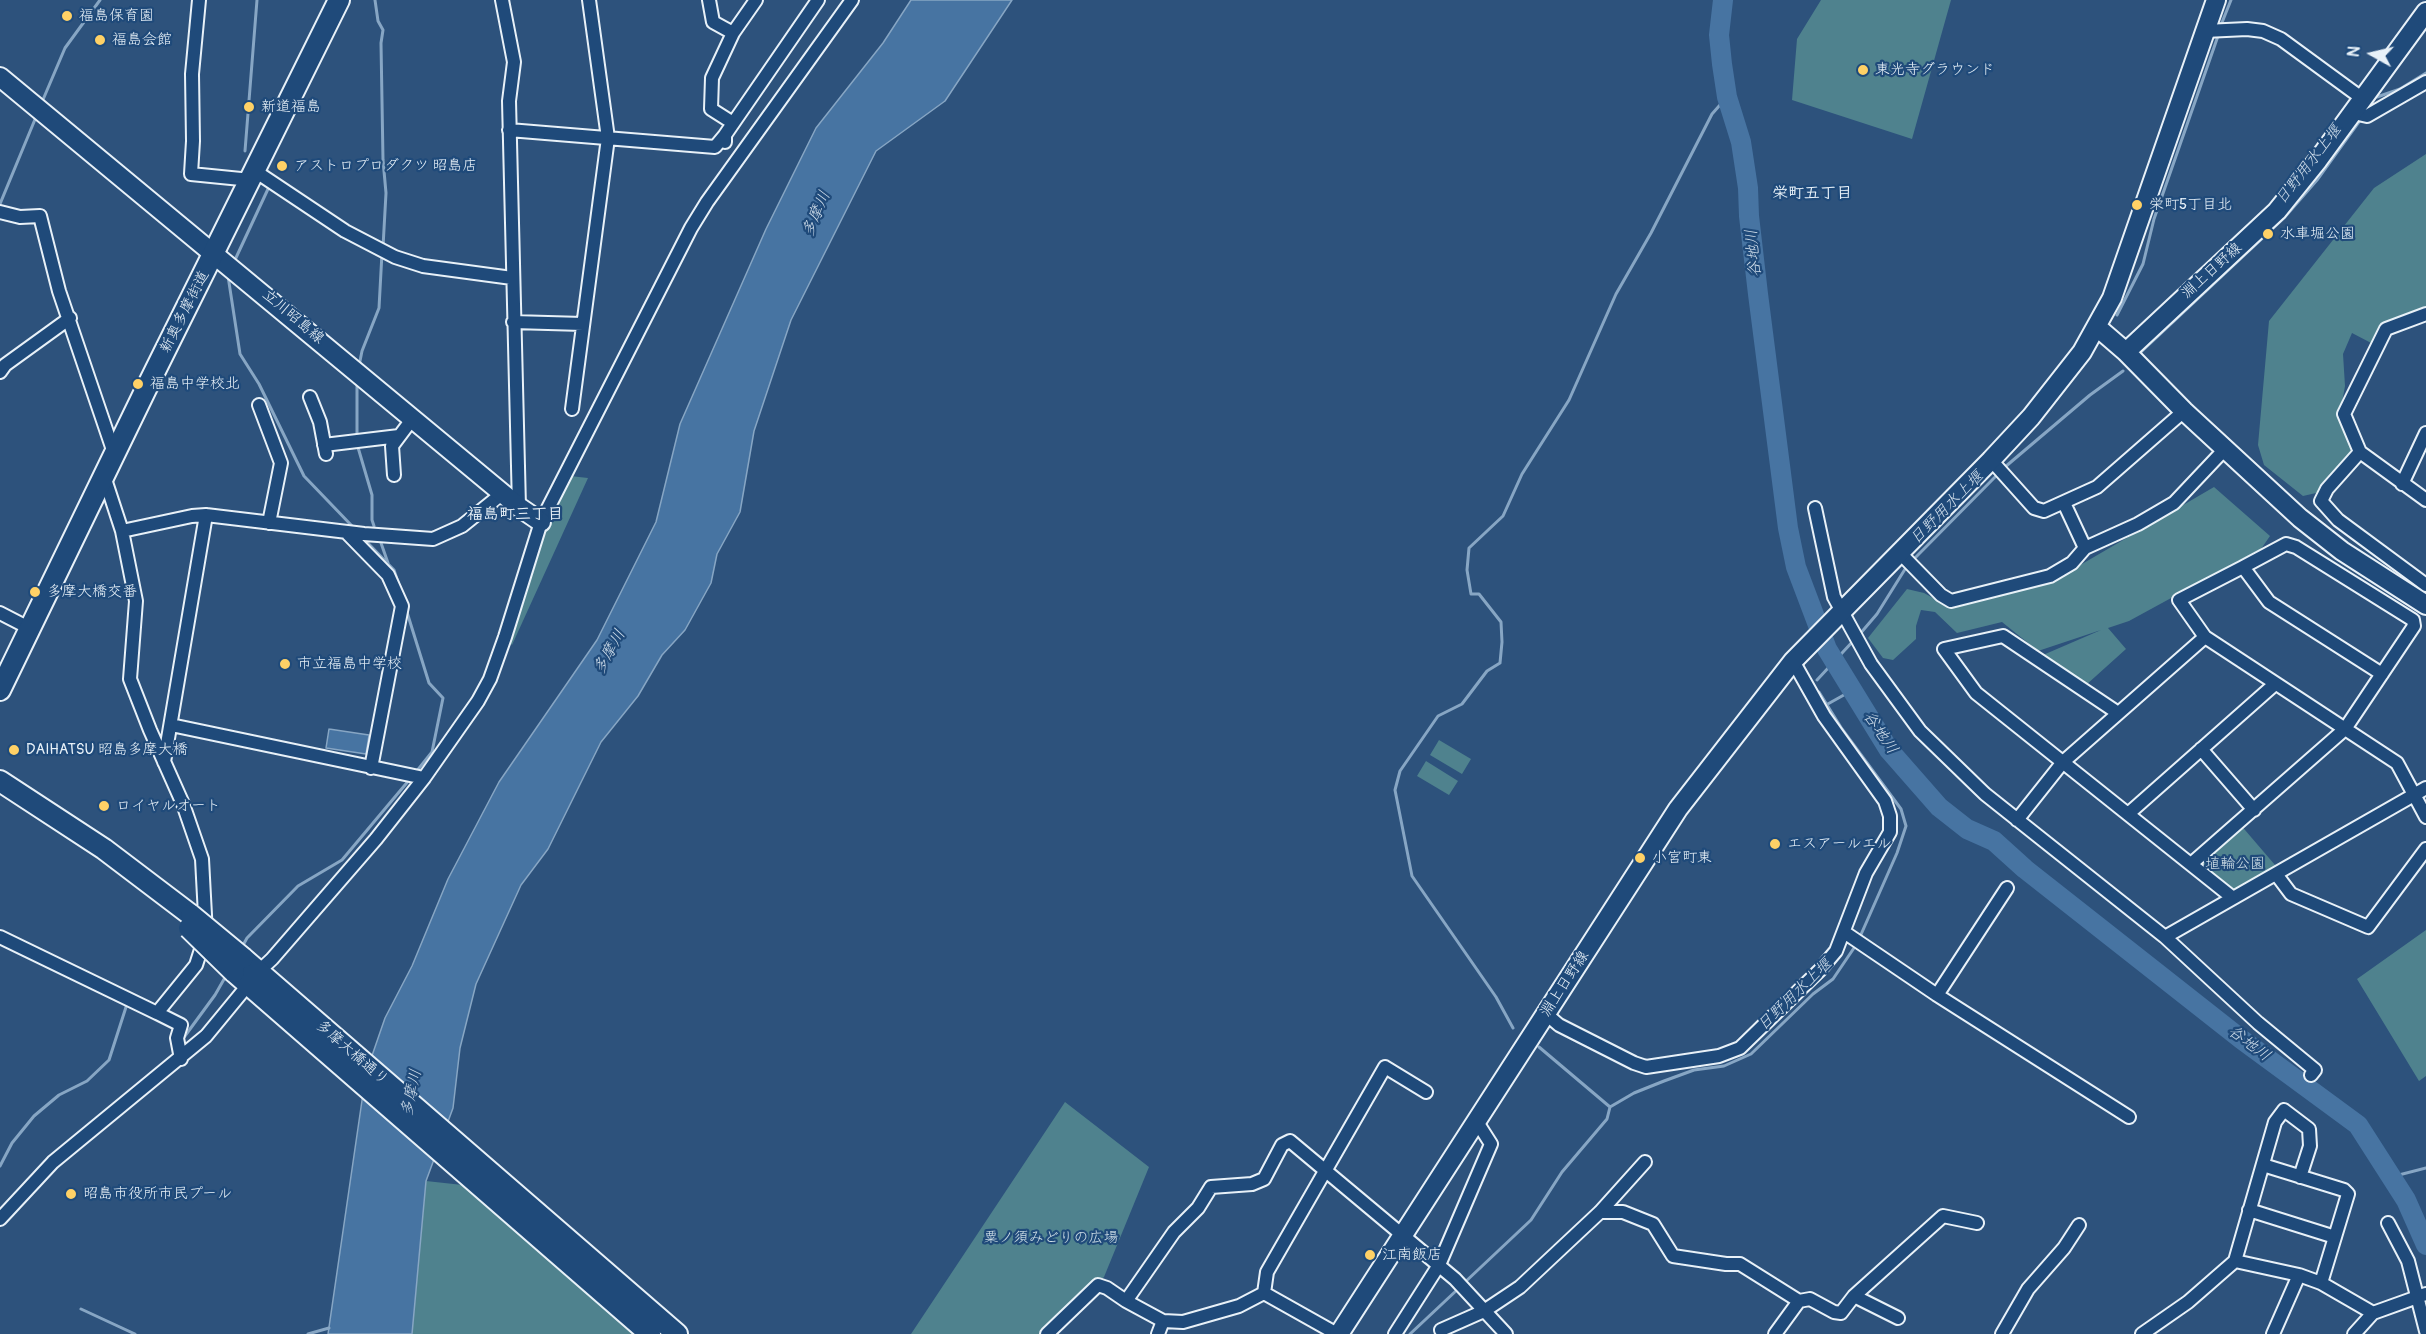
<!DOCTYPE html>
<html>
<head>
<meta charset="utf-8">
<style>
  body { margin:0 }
  #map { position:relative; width:2426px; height:1334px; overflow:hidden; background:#2d527c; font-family:Pangolin,sans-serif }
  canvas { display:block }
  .north { position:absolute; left:2342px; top:24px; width:60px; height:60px; -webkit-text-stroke:4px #1f4a7a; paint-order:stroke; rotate:278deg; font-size:16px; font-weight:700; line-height:24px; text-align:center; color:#e8f1f8 }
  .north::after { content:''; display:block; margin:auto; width:21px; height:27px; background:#e8f1f8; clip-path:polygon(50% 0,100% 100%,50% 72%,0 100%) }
</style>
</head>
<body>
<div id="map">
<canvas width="2426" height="1334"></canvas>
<div class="north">N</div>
</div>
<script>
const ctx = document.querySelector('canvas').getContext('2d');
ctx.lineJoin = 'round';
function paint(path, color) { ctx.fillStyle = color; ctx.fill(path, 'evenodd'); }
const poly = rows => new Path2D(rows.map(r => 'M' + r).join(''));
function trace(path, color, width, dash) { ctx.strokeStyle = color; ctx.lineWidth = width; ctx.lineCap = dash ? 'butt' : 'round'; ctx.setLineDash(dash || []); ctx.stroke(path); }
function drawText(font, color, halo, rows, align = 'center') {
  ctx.font = font + ' Pangolin,"Klee One",sans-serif'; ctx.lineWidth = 4.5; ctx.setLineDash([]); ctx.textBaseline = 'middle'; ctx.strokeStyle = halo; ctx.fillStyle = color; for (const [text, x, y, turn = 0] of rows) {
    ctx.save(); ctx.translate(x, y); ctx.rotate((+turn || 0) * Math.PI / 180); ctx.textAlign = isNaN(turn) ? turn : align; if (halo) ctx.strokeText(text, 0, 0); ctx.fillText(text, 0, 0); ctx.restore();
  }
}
paint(poly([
  [1821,0,1951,0,1912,139,1792,100,1797,39],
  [2426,154,2426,308,2384,327,2375,345,2352,333,2343,354,2345,386,2340,413,2356,449,2316,493,2303,496,2264,465,2258,445,2269,321,2374,188],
  [570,476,588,478,512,645,509,642,543,527],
  [2214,487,2270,536,2261,549,2129,621,2108,628,2126,649,2086,685,2043,655,2101,630,2038,651,2002,622,1957,633,1935,612,1921,610,1916,626,1916,639,1893,660,1883,658,1868,638,1907,589,1924,593,1946,605,2058,578],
  [1439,740,1471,759,1462,774,1430,755],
  [1426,761,1458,781,1449,795,1417,776],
  [2239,823,2281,872,2233,898,2191,864],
  [2426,930,2426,1076,2419,1081,2357,979],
  [1065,1102,1149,1167,1104,1277,1042,1334,911,1334],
  [426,1181,481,1187,650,1334,412,1334]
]), '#4f828e');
const water = poly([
  [911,0,1012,0,945,101,876,151,791,320,754,431,740,512,717,554,711,583,685,630,662,655,638,696,601,742,548,849,521,885,476,984,460,1048,453,1108,426,1181,412,1334,328,1334,366,1073,385,1018,412,966,448,879,499,782,597,640,656,522,680,424,766,229,816,128,883,43,911,0],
  [329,729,369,735,366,754,326,748,329,729]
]);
paint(water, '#4774a2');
trace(water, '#87a6c4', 1.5);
trace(poly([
  [375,0,378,21,383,30,381,43,383,160,386,193,383,247],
  [2221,25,2231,0],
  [2377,97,2400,89,2426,73],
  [42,102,65,48,100,0],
  [2366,111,2400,62],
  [245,151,257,0],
  [0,204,36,117],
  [234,262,268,189],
  [228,276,240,354,259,384,304,476,353,527],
  [2117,315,2143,264,2154,219,2218,36],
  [2141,352,2284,218,2317,180,2361,119],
  [359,366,362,351,379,308,382,253],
  [357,382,357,438],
  [357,444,372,495,372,520,374,526],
  [2005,467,2090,395,2123,371],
  [364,539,394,570,398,582],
  [381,543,388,563],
  [1913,560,1998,474],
  [406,609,429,683,443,698,432,752,416,772],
  [1859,635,1877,614,1907,566],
  [1817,680,1855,639],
  [1819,692,1842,729,1901,809,1906,826,1897,853,1859,939],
  [1826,705,1851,691],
  [242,947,247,938,298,886,342,860,410,779],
  [1513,1028,1496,997,1412,876,1395,790,1400,771,1438,716,1462,704,1487,671,1500,663,1502,642,1501,622,1479,594,1471,594,1467,570,1469,548,1503,516,1522,474,1569,400,1616,294,1651,233,1712,114,1727,97],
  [182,1040,215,995,227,974],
  [1539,1047,1610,1107],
  [1610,1107,1634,1093,1664,1081,1694,1070,1724,1066,1751,1054,1813,994,1833,979,1856,945],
  [0,1166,12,1143,34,1116,59,1095,87,1081,109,1060,127,1004],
  [2391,1177,2426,1168],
  [1463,1284,1531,1220,1562,1172,1607,1119,1610,1107],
  [81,1309,135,1334],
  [308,1334,329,1328],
  [1410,1334,1458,1289]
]), '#87a6c4', 3);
trace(poly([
  [1723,0,1719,35,1722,64,1727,97,1741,142,1748,188,1749,216,1758,294,1788,528,1796,567,1827,649,1889,750,1939,807,1967,829,1994,841,2025,869,2241,1039,2358,1125,2406,1200,2426,1245]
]), '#4774a2', 20);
const street = poly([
  [199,0,192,74,193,141,191,174,251,180],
  [502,0,514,62,509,101,519,507],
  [709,0,713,22,733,33,756,0],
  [2205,31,2247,29,2263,31,2281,39,2363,99],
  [2354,113,2367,116,2426,82],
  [733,123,711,109,712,78,733,33],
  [509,130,715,147,725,135],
  [725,142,725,135,818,0],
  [255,171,345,231,395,257,423,266,512,278],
  [0,212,20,217,40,216,59,291,114,453],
  [2426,314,2386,329,2344,414,2360,452,2327,489,2321,501,2338,520,2426,585],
  [513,322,583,324],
  [0,372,5,365,70,318],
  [310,397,320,422,326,454],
  [259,405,281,463,269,523],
  [572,409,608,138,589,0],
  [324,445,399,436],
  [2360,452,2426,500],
  [1991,460,2034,508,2044,511,2097,487,2184,411],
  [394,475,392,446,413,418],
  [104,476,122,531,192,516,206,515,364,534,433,539,462,526,503,493],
  [2402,484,2426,433],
  [2064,503,2085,548],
  [1815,508,1834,597,1871,664,1920,731,1985,794,2165,937,2258,1023,2315,1070,2311,1075],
  [122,531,136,601,130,679,150,730,183,804,202,859,206,934,196,965,157,1013,181,1025,177,1038,181,1059],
  [346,532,388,575,402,606,371,768],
  [1900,553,1941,595,1951,601,2050,576,2072,563,2085,548,2138,524,2174,503,2225,449],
  [0,613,31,629],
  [2382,674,2269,602,2243,567,2179,600,2205,637,2397,763,2426,817],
  [2118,713,2003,636,1944,649,1976,693,2233,898],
  [171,725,424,778],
  [2201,749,2254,810],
  [164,762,206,515],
  [2128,814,2275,684],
  [2017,820,2063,762,2205,637],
  [2191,864,2345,729,2414,626,2413,620,2296,547,2286,544,2243,567],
  [2276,874,2291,894,2368,927,2426,849],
  [1844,932,1937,995,2129,1117],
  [0,937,157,1013],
  [2165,937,2426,788],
  [258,972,272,959,376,839,424,778,478,701,490,679,505,637,541,522,691,228,707,202,852,0],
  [1937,995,2007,888],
  [1545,1013,1559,1025,1634,1063,1646,1067,1719,1056,1740,1048,1820,970,1836,951,1866,873,1890,832,1890,816,1885,801,1824,716,1793,661],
  [2263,1165,2344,1190,2348,1194,2321,1283],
  [2249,1210,2335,1237],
  [1600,1212,1623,1212,1653,1224,1673,1256,1726,1264,1740,1264,1799,1301,1810,1299,1834,1312,1841,1313,1854,1296,1943,1216,1977,1223],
  [0,1219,53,1162,206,1036,248,985],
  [2388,1223,2408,1261,2426,1331],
  [2235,1261,2299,1275,2321,1283,2373,1313,2426,1294],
  [1264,1293,1267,1272,1385,1067,1426,1092],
  [1264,1293,1337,1334],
  [1854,1296,1898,1318],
  [1126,1301,1163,1321,1183,1322,1239,1306,1264,1293],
  [1441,1330,1484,1311,1520,1287,1600,1212,1645,1162],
  [1047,1334,1098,1285,1107,1288,1126,1301,1174,1232,1198,1208,1211,1187,1252,1184,1264,1179,1282,1145,1290,1141,1455,1279,1506,1334],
  [1158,1334,1163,1321],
  [1395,1334,1439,1265,1491,1144,1477,1122],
  [1775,1334,1799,1301],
  [2002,1334,2028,1289,2064,1248,2079,1225],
  [2142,1334,2188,1302,2235,1261,2275,1122,2284,1110,2309,1129,2310,1146,2300,1177],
  [2273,1334,2299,1275],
  [2354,1334,2373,1313]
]);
const secondary = poly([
  [0,77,519,507,541,522],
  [2097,327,2126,352,2184,411,2300,518,2342,551,2426,605],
  [2126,352,2277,211,2318,160,2426,12],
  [1339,1334,1678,809,1793,661,1991,460,2031,417,2082,352,2112,298,2216,0]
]);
const primary = poly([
  [0,690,146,389,339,0],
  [0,781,104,849,191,915],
  [243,958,677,1334],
  [234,972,650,1334]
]);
trace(street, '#e8f1f8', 16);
trace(secondary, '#e8f1f8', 22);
trace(primary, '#e8f1f8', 24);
trace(street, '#1f4a7a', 12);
trace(secondary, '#1f4a7a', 18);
trace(primary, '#1f4a7a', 20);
const primaryBridge = poly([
  [191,915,243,958],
  [189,928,234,972]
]);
trace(primaryBridge, '#e8f1f8', 24, []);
trace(primaryBridge, '#1f4a7a', 20);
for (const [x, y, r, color] of [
  [67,16,6,"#ffd166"],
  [100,40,6,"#ffd166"],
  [1863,70,6,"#ffd166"],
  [249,107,6,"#ffd166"],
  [282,166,6,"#ffd166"],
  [2137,205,6,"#ffd166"],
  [2268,234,6,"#ffd166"],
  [138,384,6,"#ffd166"],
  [35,592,6,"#ffd166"],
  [285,664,6,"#ffd166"],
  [14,750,6,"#ffd166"],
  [104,806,6,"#ffd166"],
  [1775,844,6,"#ffd166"],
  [1640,858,6,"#ffd166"],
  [71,1194,6,"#ffd166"],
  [1370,1255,6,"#ffd166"]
]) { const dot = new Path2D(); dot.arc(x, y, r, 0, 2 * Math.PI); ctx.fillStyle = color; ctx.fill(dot); trace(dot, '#1f4a7a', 2); }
drawText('15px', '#e8f1f8', '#1f4a7a', [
  ["福島保育園",79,16],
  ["福島会館",112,40],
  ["東光寺グラウンド",1875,70],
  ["新道福島",261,107],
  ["アストロプロダクツ 昭島店",294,166],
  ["栄町5丁目北",2149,205],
  ["水車堀公園",2280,234],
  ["福島中学校北",150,384],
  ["多摩大橋交番",47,592],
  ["市立福島中学校",297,664],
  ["DAIHATSU 昭島多摩大橋",26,750],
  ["ロイヤルオート",116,806],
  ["エスアールエル",1787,844],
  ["小宮町東",1652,858],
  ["昭島市役所市民プール",83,1194],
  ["江南飯店",1382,1255]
], 'left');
drawText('15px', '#e8f1f8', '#1f4a7a', [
  ["淵上日野線",2212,271,-42],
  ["新奥多摩街道",185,312,-63],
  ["立川昭島線",293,317,40],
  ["淵上日野線",1565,984,-57],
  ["多摩大橋通り",352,1053,41]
]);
drawText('15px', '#d1e0e8', '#1f4a7a', [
  ["埴輪公園",2235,864],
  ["粟ノ須みどりの広場",1051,1238]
]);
drawText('italic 16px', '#d0deeb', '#1f4a7a', [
  ["日野用水上堰",2309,165,-52],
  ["多摩川",817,214,-67],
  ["谷地川",1754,253,-95],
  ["日野用水上堰",1947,508,-45],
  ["多摩川",610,652,-61],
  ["谷地川",1880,733,56],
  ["日野用水上堰",1795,995,-44],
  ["谷地川",2249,1044,37],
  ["多摩川",412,1093,-78]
]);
drawText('bold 16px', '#e8f1f8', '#1f4a7a', [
  ["栄町五丁目",1812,194],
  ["福島町三丁目",515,515]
]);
</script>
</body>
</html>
